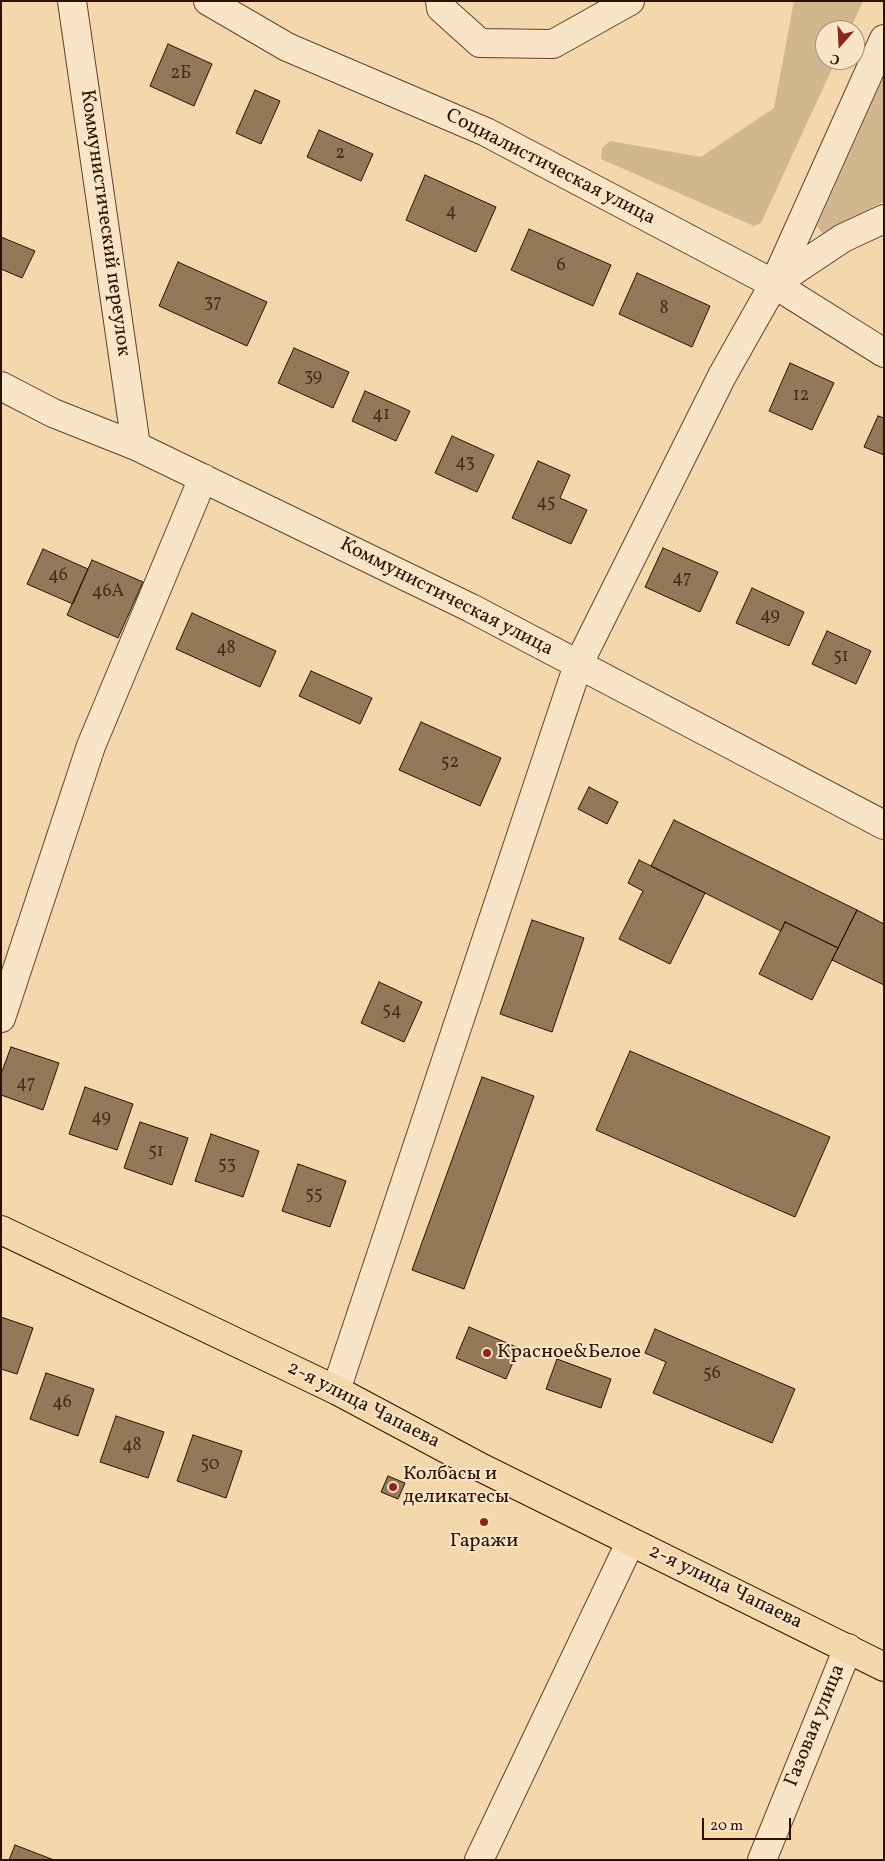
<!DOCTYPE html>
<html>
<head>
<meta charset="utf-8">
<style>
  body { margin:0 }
  #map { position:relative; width:885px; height:1861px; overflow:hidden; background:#f4d7aa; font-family:Vollkorn,serif }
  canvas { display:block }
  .frame { position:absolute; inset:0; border:2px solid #2d1204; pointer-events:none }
  .north { position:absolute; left:815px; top:20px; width:50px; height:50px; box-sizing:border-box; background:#f8e5c8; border:1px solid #a7917a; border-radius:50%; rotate:199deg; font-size:14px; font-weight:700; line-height:20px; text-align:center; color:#2d1204 }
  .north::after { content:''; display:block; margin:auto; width:18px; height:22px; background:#8f2418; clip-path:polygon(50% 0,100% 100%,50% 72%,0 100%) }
  .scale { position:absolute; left:702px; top:1818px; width:89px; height:22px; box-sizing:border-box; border:2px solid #2d1204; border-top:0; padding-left:6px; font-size:15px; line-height:18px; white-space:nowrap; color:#2d1204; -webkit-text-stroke:4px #f8e5c8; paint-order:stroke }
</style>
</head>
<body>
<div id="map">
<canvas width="885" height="1861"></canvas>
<div class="frame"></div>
<div class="north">С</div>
<div class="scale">20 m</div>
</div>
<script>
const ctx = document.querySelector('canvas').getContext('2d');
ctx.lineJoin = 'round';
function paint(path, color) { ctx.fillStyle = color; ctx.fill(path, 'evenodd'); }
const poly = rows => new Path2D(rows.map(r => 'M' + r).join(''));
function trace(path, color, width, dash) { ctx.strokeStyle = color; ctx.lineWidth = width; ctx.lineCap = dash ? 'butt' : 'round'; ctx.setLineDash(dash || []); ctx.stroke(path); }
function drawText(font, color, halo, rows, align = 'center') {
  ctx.font = font + ' Vollkorn,serif'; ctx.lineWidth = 4; ctx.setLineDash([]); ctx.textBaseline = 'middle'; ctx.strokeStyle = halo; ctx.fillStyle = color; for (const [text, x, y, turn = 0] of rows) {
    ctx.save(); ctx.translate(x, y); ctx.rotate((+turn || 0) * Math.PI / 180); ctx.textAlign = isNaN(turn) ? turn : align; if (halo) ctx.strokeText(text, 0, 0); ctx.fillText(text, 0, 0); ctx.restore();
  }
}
paint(poly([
  [794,1,863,1,850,30,825,30,825,60,836,60,761,223,754,226,601,159,602,148,610,141,701,157,774,108],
  [884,76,884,201,824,235,817,226]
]), '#d2b68e');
const building = poly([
  [168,44,212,64,194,106,150,86,168,44],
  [255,90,280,101,261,144,236,133,255,90],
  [319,130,373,154,361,181,307,157,319,130],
  [425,175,496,207,476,252,406,220,425,175],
  [529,229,611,265,593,306,511,270,529,229],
  [1,237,35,251,22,278,1,269,1,237],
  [178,262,267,302,247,346,159,306,178,262],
  [637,273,710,306,692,347,619,314,637,273],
  [294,348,349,372,333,408,278,383,294,348],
  [790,363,834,383,812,430,769,411,790,363],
  [365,391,410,411,396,441,352,421,365,391],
  [878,416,884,418,884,455,864,447,878,416],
  [452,436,494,455,477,492,435,473,452,436],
  [538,461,570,475,560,498,587,510,571,544,512,518,538,461],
  [663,548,718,572,700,612,645,587,663,548],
  [43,549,88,569,73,604,27,584,43,549],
  [92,560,143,582,118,638,67,615,92,560],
  [752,588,804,612,789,646,736,623,752,588],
  [192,613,276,651,260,687,176,649,192,613],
  [827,631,871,651,856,684,812,664,827,631],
  [311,671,372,698,360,724,299,696,311,671],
  [421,722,501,758,480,806,399,770,421,722],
  [589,787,618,802,607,824,578,809,589,787],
  [674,820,857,910,838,948,785,922,781,931,651,866,674,820],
  [639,860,705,893,670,964,619,939,643,891,628,883,639,860],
  [857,910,884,924,884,985,832,960,857,910],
  [532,920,584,938,552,1032,500,1014,532,920],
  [785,922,838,948,812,1000,759,974,785,922],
  [379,982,422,1002,404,1042,361,1023,379,982],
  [11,1047,59,1063,43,1110,1,1095,1,1074,11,1047],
  [630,1051,830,1137,795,1217,596,1130,630,1051],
  [482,1077,534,1096,464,1289,412,1270,482,1077],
  [85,1087,133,1104,117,1150,69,1134,85,1087],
  [140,1122,188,1138,172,1185,124,1168,140,1122],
  [211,1134,259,1151,243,1197,195,1181,211,1134],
  [298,1164,346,1181,330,1227,282,1211,298,1164],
  [1,1317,33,1328,17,1374,1,1369,1,1317],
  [469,1327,519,1348,506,1379,456,1358,469,1327],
  [655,1329,795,1389,772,1443,653,1393,666,1362,645,1353,655,1329],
  [557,1359,611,1379,601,1408,546,1389,557,1359],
  [46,1373,94,1389,78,1436,30,1419,46,1373],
  [116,1416,164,1432,148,1478,100,1462,116,1416],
  [193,1435,242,1451,226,1498,177,1481,193,1435],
  [388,1476,405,1483,398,1499,381,1492,388,1476],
  [15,1845,54,1860,9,1860,15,1845]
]);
paint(building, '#94785a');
trace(building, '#2d1204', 1);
const minor = poly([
  [72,1,136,446],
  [208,1,287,47,486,132,774,284,884,353],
  [440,1,441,8,480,43,553,44,630,1],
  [774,284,843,238,884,219],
  [1,386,53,413,136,446,471,608,884,825],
  [1,1018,91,746,203,478],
  [336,1390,578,665,722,376,774,284,884,39],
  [479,1860,630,1543],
  [762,1860,848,1648]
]);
const major = poly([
  [1,1230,336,1390,482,1468,884,1667]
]);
trace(minor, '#5f432e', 30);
trace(major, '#2d1204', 30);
trace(minor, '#f8e5c8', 28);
trace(major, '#f4d7aa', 28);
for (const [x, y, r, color] of [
  [487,1353,5,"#8f2418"],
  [393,1487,5,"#8f2418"],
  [484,1522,5,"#8f2418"]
]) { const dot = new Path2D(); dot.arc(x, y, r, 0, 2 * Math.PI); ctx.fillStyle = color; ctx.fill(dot); trace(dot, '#f8e5c8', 2); }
drawText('18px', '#472c1a', null, [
  ["2Б",181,75],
  ["2",340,155],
  ["4",451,213],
  ["6",561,267],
  ["37",213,304],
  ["8",664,310],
  ["39",313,378],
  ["12",801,397],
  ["41",381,416],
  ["43",465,464],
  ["45",546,504],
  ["46",58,577],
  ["47",682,580],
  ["46А",108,593],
  ["49",770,617],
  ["48",226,650],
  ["51",841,658],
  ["52",450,764],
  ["54",392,1012],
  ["47",26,1085],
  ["49",101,1119],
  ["51",156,1153],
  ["53",227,1166],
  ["55",314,1196],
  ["56",712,1375],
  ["46",62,1404],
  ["48",132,1447],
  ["50",210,1466]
]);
drawText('20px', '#2d1204', '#f8e5c8', [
  ["Социалистическая улица",550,168,27],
  ["Коммунистический переулок",104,223,82],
  ["Коммунистическая улица",446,598,27],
  ["2-я улица Чапаева",363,1406,27],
  ["2-я улица Чапаева",725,1588,26],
  ["Газовая улица",816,1726,-68]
]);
drawText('20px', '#2d1204', '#f8e5c8', [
  ["Красное&Белое",497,1353],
  ["Колбасы и",403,1475],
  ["деликатесы",403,1498],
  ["Гаражи",484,1542,"center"]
], 'left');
</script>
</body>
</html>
